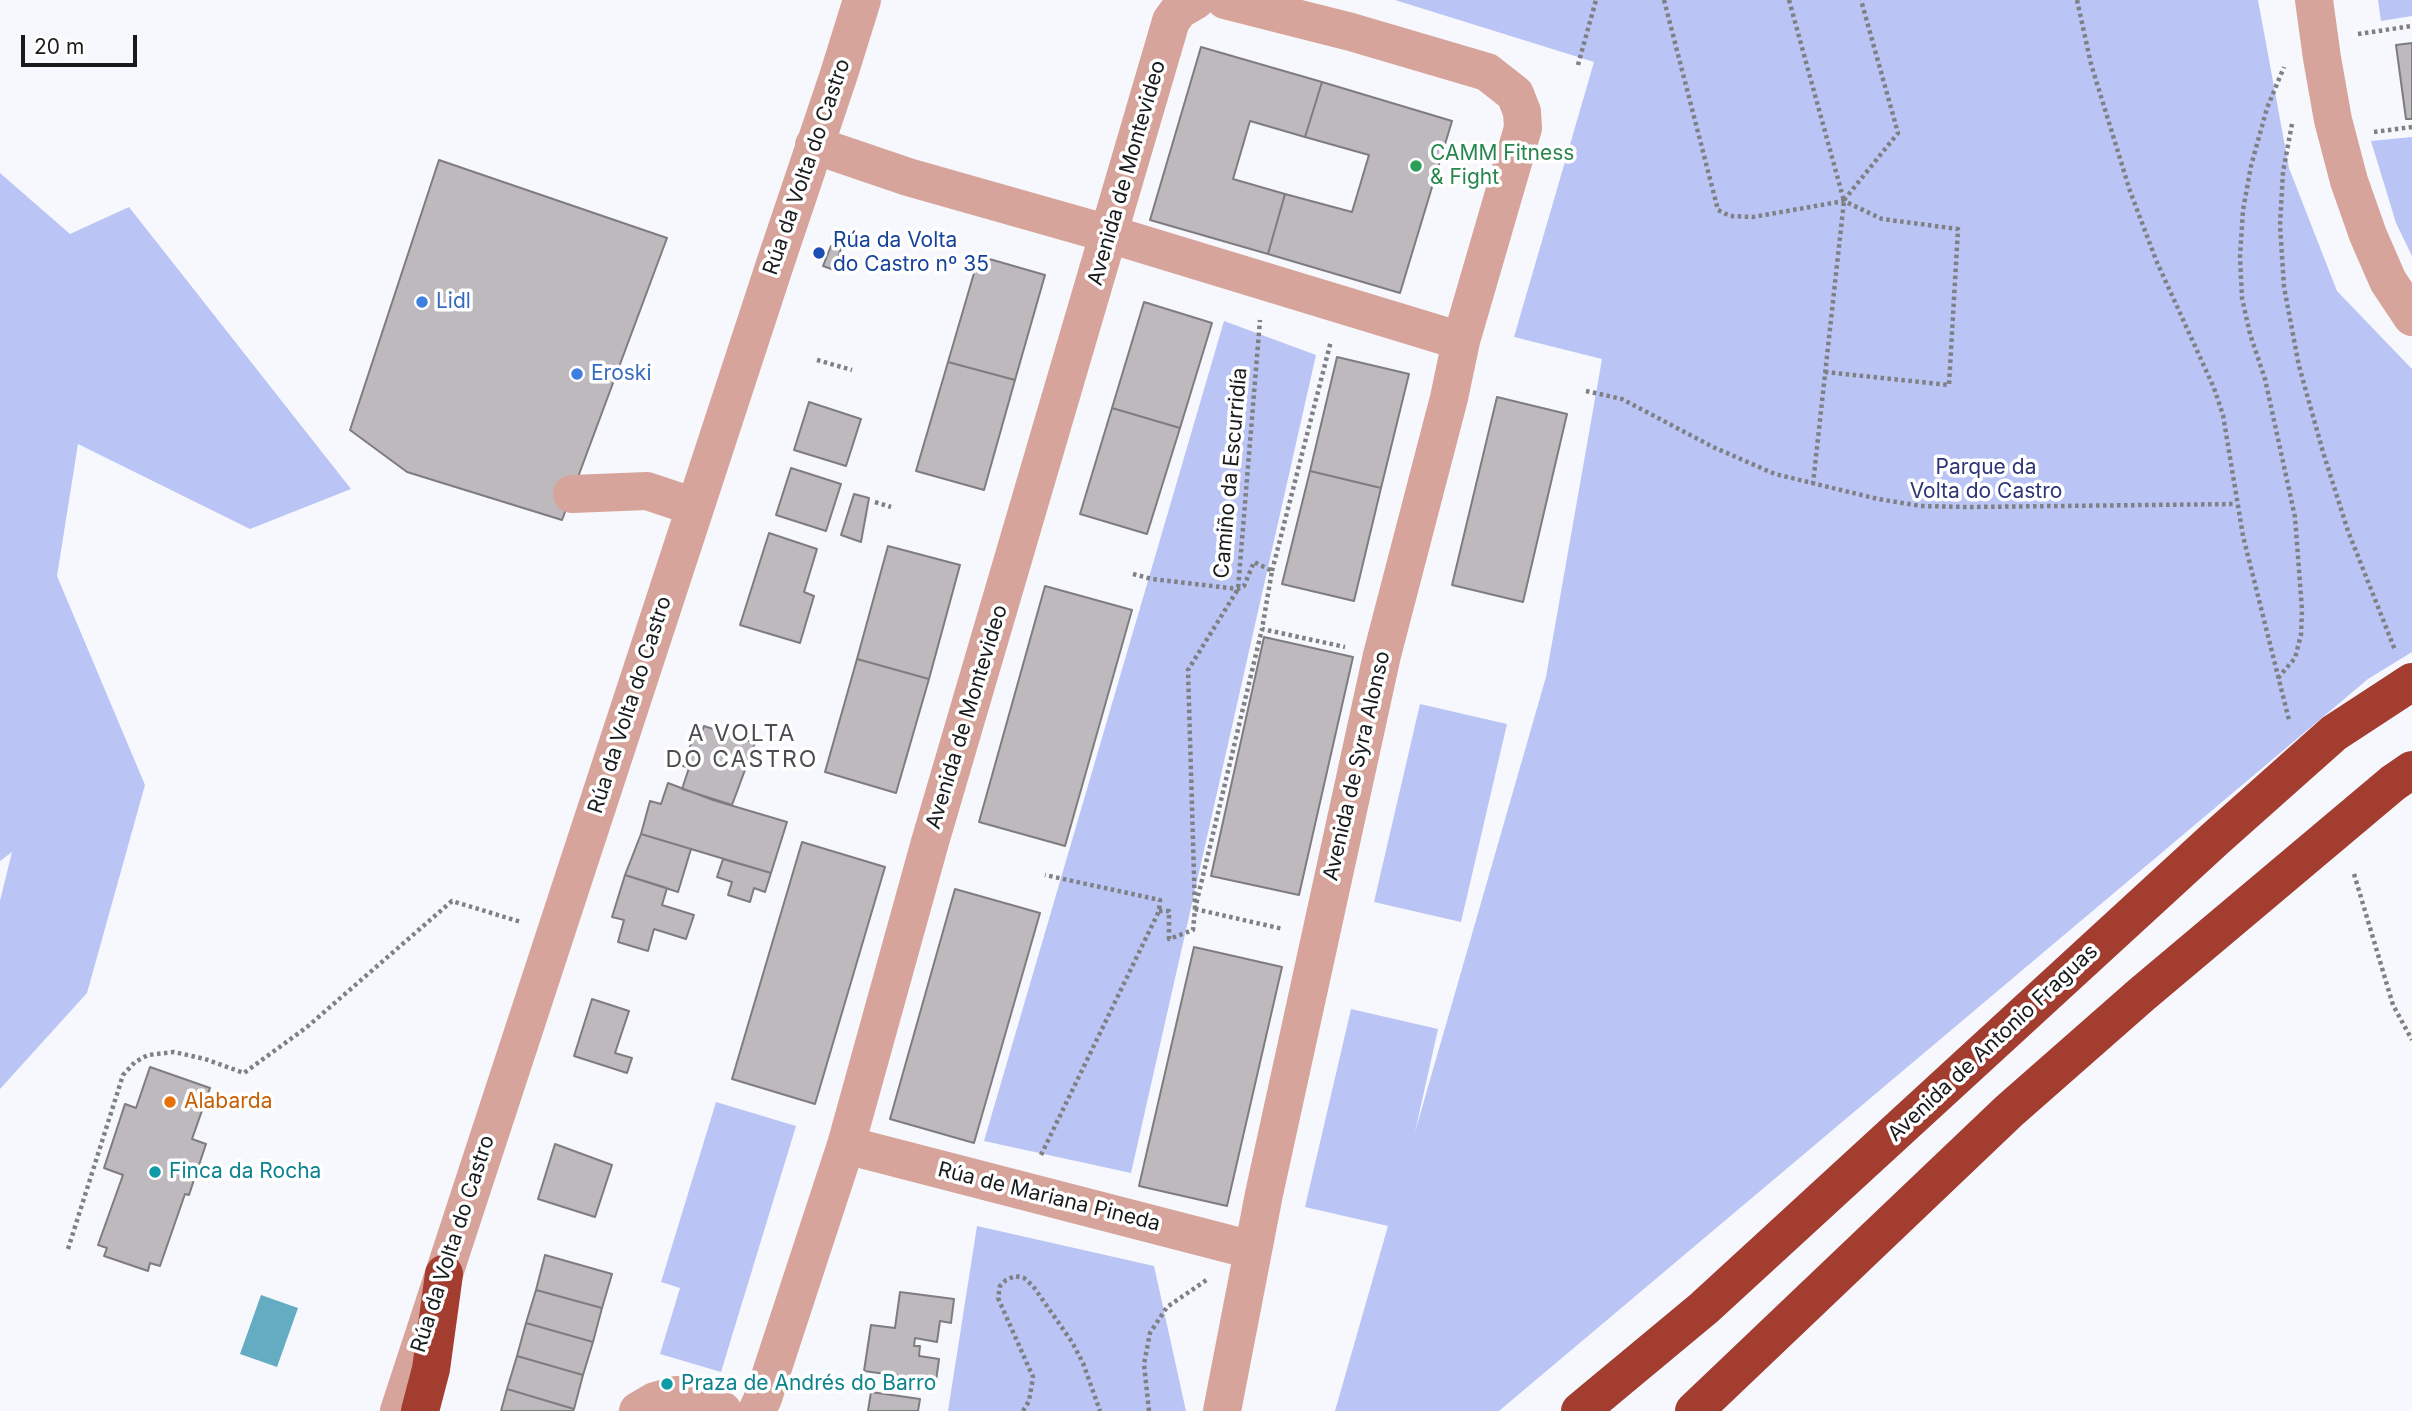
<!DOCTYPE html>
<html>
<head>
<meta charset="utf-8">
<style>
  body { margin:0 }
  #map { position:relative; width:2412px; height:1411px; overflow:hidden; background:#f7f8fd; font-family:Inter,sans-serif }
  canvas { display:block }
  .scale { position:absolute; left:21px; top:35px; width:116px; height:32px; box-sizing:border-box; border:4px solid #191a1c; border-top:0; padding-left:9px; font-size:21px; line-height:24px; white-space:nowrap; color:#191a1c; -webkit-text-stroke:5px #fff; paint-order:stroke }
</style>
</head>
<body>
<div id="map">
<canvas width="2412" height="1411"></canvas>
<div class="scale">20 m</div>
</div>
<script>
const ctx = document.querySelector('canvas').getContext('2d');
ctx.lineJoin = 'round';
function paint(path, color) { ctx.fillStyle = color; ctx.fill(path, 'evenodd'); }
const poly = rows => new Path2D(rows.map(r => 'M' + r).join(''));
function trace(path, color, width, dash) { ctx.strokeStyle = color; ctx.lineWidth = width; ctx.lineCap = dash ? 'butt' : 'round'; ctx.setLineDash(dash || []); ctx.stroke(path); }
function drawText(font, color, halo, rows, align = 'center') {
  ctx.font = font + ' Inter,sans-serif'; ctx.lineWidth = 7; ctx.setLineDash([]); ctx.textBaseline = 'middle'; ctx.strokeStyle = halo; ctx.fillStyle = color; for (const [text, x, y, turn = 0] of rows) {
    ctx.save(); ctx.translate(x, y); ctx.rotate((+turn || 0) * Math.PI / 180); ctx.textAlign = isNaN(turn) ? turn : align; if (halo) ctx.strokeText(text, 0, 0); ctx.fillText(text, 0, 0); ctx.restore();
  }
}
paint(poly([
  [1395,0,2258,0,2289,168,2337,291,2412,369,2412,652,2368,679,1499,1411,1335,1411,1388,1226,1305,1207,1351,1009,1438,1029,1415,1132,1546,677,1602,359,1514,337,1594,62],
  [2378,0,2412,0,2412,16,2381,21],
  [2412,137,2412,256,2396,223,2371,141],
  [0,173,70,234,129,207,351,489,250,529,78,444,57,576,145,785,87,993,0,1089,0,901,12,852,0,861],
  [1224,321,1316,355,1131,1173,984,1141],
  [1420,704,1507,724,1461,922,1374,902],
  [716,1102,796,1126,721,1372,660,1354,680,1288,661,1282],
  [977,1226,1154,1266,1186,1411,948,1411]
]), '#bac5f5');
paint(poly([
  [261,1295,298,1308,277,1367,240,1354]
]), '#64acc1');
const building = poly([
  [2412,43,2412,119,2406,119,2396,45,2412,43],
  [1201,47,1322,82,1305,137,1250,121,1233,179,1285,194,1268,254,1150,220,1201,47],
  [1322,82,1452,121,1400,293,1268,254,1285,194,1352,212,1369,155,1305,137,1322,82],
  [439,160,667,238,562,520,407,472,350,430,439,160],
  [831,246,841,249,834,270,823,266,831,246],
  [979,256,1045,275,1015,380,948,362,979,256],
  [1144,302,1212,323,1180,428,1112,408,1144,302],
  [1337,357,1409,374,1381,488,1310,471,1337,357],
  [948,362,1015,380,984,490,916,471,948,362],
  [1497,397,1567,414,1523,602,1452,585,1497,397],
  [809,402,861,419,846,466,794,450,809,402],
  [1112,408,1180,428,1147,534,1080,514,1112,408],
  [791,468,841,484,826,531,776,515,791,468],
  [1310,471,1381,488,1354,601,1282,584,1310,471],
  [854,494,869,498,861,542,841,535,854,494],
  [769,533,817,549,804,592,814,596,800,643,740,625,769,533],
  [888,546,960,565,929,679,857,659,888,546],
  [1045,586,1132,610,1065,846,979,822,1045,586],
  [1264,637,1353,657,1299,895,1211,876,1264,637],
  [857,659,929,679,896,793,825,772,857,659],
  [704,726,755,743,732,805,682,789,689,768,683,766,696,730,702,732,704,726],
  [668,783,713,800,787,822,771,873,641,834,650,801,661,804,668,783],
  [641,834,691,849,678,892,625,875,641,834],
  [802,842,885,867,815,1104,732,1079,802,842],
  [723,859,771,873,765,892,754,888,750,902,728,895,732,882,717,877,723,859],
  [625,875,667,888,662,905,694,915,686,939,654,929,648,951,618,942,624,920,612,917,625,875],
  [955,889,1040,913,974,1143,890,1119,955,889],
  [1194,947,1282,967,1227,1206,1139,1186,1194,947],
  [592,999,629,1011,615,1053,632,1058,627,1073,574,1056,592,999],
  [150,1067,210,1088,192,1139,206,1144,189,1195,185,1194,160,1266,150,1263,148,1271,104,1256,107,1248,98,1245,123,1175,104,1168,125,1104,136,1108,150,1067],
  [555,1144,612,1165,595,1217,538,1199,555,1144],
  [545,1255,612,1274,602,1308,536,1290,545,1255],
  [536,1290,602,1308,593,1342,526,1323,536,1290],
  [900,1292,954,1299,951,1323,940,1321,937,1342,915,1338,914,1346,920,1346,919,1356,939,1359,936,1381,864,1371,871,1325,895,1328,900,1292],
  [526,1323,593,1342,583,1375,517,1356,526,1323],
  [517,1356,583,1375,574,1409,507,1389,517,1356],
  [507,1389,574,1409,573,1411,501,1411,507,1389],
  [871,1392,920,1399,918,1411,868,1411,871,1392]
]);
paint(building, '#bdb9bd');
trace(building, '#7f7c80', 2);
trace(poly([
  [1664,0,1718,210,1730,216,1753,217,1844,201,1882,219,1958,229,1949,385,1825,372],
  [1789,0,1844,201,1813,484],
  [2077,0,2091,64,2130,191,2156,260,2214,388,2223,415,2243,536,2289,720],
  [2358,34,2412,26],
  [1578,65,1596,0],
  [2292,124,2283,172,2280,225,2284,287,2299,366,2323,452,2348,531,2395,650],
  [2374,132,2412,127],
  [1844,200,1898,133,1861,0],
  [817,360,852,370],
  [1586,391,1622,399,1713,447,1775,474,1878,499,1921,506,1969,507,2236,504],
  [875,502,891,507],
  [1272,571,1331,341],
  [1133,574,1152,579,1238,589,1244,586,1254,562,1272,571,1262,629,1345,647],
  [2278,678,2295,658,2301,635,2302,610,2295,517,2265,379,2250,334,2242,298,2240,257,2243,210,2251,166,2267,108,2284,67],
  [2354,874,2393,1005,2412,1040],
  [1195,909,1188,670,1238,589,1260,320],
  [1195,909,1283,929],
  [1159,911,1169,911,1169,939,1193,930,1195,909,1262,629],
  [1041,1155,1159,911,1160,900,1045,875],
  [68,1249,123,1075,135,1062,148,1055,174,1052,205,1059,244,1073,307,1027,452,901,521,922],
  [1023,1411,1029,1401,1033,1377,998,1298,1000,1286,1006,1280,1015,1276,1024,1278,1033,1286,1072,1342,1083,1363,1100,1411],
  [1149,1411,1144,1364,1150,1333,1167,1307,1208,1279]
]), '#7f8083', 4.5, [3.5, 3.5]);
trace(poly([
  [2314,0,2322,58,2333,120,2349,181,2368,235,2388,281,2412,317],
  [814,145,908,177,1109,234,1461,341],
  [572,494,647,491,695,507],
  [846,1145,1252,1250],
  [399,1411,776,261,839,74,862,0],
  [638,1411,655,1401,676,1395,697,1397,717,1406,723,1411],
  [757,1411,763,1398,846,1145,930,842,1171,21,1179,10,1196,0],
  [1222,1411,1264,1194,1382,655,1449,398,1461,341,1523,128,1522,112,1515,94,1487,72,1351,32,1225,0]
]), '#d7a49b', 38);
trace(poly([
  [420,1411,431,1369,444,1274],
  [1580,1411,1704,1308,2216,838,2334,733,2412,682],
  [1694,1411,2009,1111,2141,995,2393,783,2412,770]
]), '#a33d30', 38);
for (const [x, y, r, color] of [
  [1416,166,7,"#2e9e5b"],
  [819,253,7,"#1a4fb4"],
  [422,302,7,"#3f7fe0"],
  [577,374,7,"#3f7fe0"],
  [170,1102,7,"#e8710a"],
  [155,1172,7,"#0f9aa8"],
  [667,1384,7,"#0f9aa8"]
]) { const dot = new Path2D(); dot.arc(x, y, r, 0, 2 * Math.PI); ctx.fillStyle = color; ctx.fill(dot); trace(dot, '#fff', 2.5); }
drawText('21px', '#27864d', '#fff', [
  ["CAMM Fitness",1430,154],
  ["& Fight",1430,178]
], 'left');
drawText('21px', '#191a1c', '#fff', [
  ["Rúa da Volta do Castro",807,167,-71],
  ["Avenida de Montevideo",1127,173,-74],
  ["Camiño da Escurridía",1231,473,-85],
  ["Rúa da Volta do Castro",630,705,-72],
  ["Avenida de Montevideo",967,717,-73],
  ["Avenida de Syra Alonso",1357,766,-77],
  ["Avenida de Antonio Fraguas",1993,1043,-43],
  ["Rúa de Mariana Pineda",1049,1197,14],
  ["Rúa da Volta do Castro",453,1244,-72]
]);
drawText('21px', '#164399', '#fff', [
  ["Rúa da Volta",833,241],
  ["do Castro nº 35",833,265]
], 'left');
drawText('21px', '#366cbe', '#fff', [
  ["Lidl",436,302],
  ["Eroski",591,374]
], 'left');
drawText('21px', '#2f3676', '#fff', [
  ["Parque da",1986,468],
  ["Volta do Castro",1986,492]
]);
drawText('21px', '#c56008', '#fff', [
  ["Alabarda",184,1102]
], 'left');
drawText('21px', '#0d838f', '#fff', [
  ["Finca da Rocha",169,1172],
  ["Praza de Andrés do Barro",681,1384]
], 'left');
ctx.letterSpacing = '2px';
drawText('23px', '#4c4d51', '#fff', [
  ["A VOLTA",742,734],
  ["DO CASTRO",742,760]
]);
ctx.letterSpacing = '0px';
</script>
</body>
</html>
